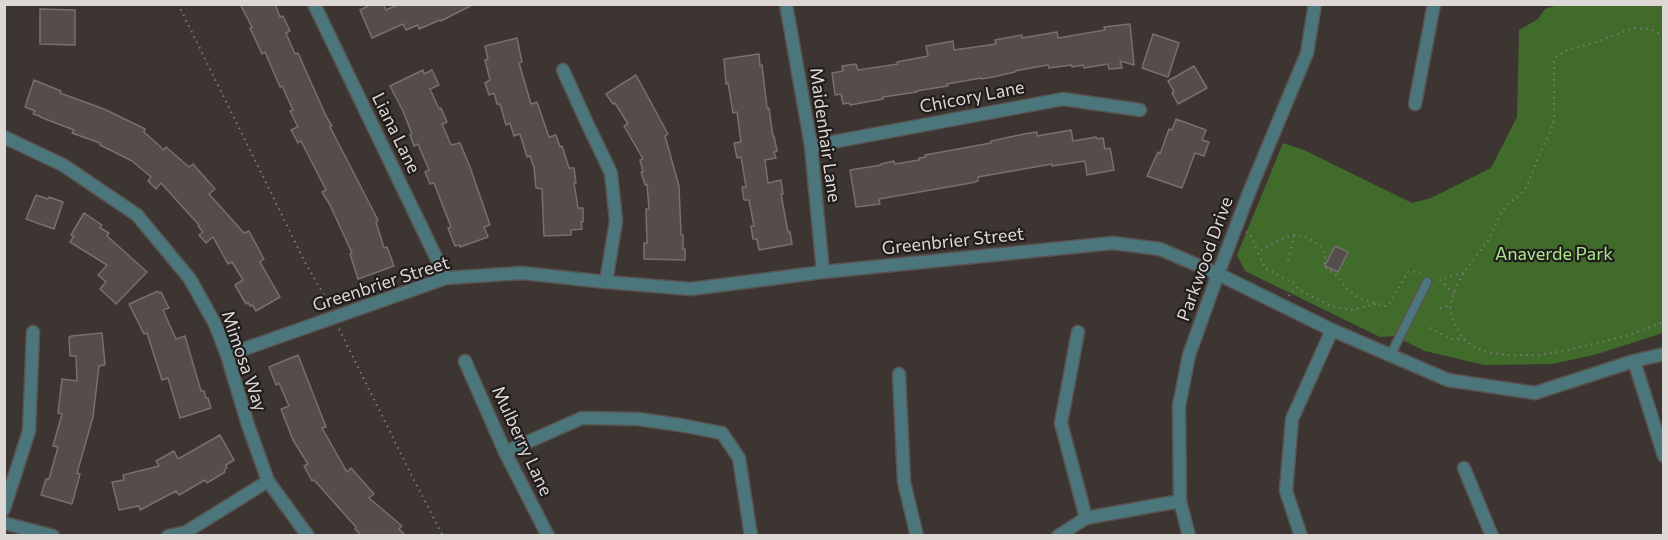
<!DOCTYPE html>
<html>
<head>
<meta charset="utf-8">
<style>
  body { margin:0 }
  #map { position:relative; width:1668px; height:540px; overflow:hidden; background:#3c3532; font-family:Commissioner,sans-serif }
  canvas { display:block }
  .frame { position:absolute; inset:0; border:6px solid #ddd8d6; pointer-events:none }
</style>
</head>
<body>
<div id="map">
<canvas width="1668" height="540"></canvas>
<div class="frame"></div>
</div>
<script>
const ctx = document.querySelector('canvas').getContext('2d');
ctx.lineJoin = 'round';
function paint(path, color) { ctx.fillStyle = color; ctx.fill(path, 'evenodd'); }
const poly = rows => new Path2D(rows.map(r => 'M' + r).join(''));
function trace(path, color, width, dash) { ctx.strokeStyle = color; ctx.lineWidth = width; ctx.lineCap = dash ? 'butt' : 'round'; ctx.setLineDash(dash || []); ctx.stroke(path); }
function drawText(font, color, halo, rows, align = 'center') {
  ctx.font = font + ' Commissioner,sans-serif'; ctx.lineWidth = 4.5; ctx.setLineDash([]); ctx.textBaseline = 'middle'; ctx.strokeStyle = halo; ctx.fillStyle = color; for (const [text, x, y, turn = 0] of rows) {
    ctx.save(); ctx.translate(x, y); ctx.rotate((+turn || 0) * Math.PI / 180); ctx.textAlign = isNaN(turn) ? turn : align; if (halo) ctx.strokeText(text, 0, 0); ctx.fillText(text, 0, 0); ctx.restore();
  }
}
paint(poly([
  [1558,5,1663,5,1663,333,1594,355,1552,364,1484,365,1425,351,1394,336,1380,337,1245,271,1237,255,1283,143,1304,150,1412,203,1431,198,1491,168,1517,117,1519,30,1538,19,1545,9]
]), '#416b2a');
const building = poly([
  [240,4,275,4,280,17,283,16,290,31,286,33,295,54,298,53,326,116,332,126,330,127,378,220,376,222,384,248,387,247,394,266,358,279,350,254,352,253,330,205,322,192,326,190,301,141,298,143,291,130,298,127,290,111,293,110,282,86,280,87,265,52,262,54,250,28,252,27,240,4],
  [372,4,383,4,386,10,400,4,474,4,441,21,440,20,419,29,418,25,406,30,403,24,372,38,360,10,372,4],
  [40,9,75,10,75,45,40,44,40,9],
  [1130,24,1134,65,1120,61,1122,68,1109,69,1108,64,1084,68,1083,65,1072,67,1072,65,1049,68,1048,65,1036,67,1015,71,1015,72,993,77,981,79,981,78,947,84,948,86,916,91,917,92,883,97,883,99,850,105,849,103,843,104,841,94,835,95,832,73,843,71,842,66,856,64,858,70,898,64,897,62,928,56,926,46,953,41,954,50,996,44,995,40,1022,35,1022,38,1057,32,1058,38,1105,30,1104,27,1130,24],
  [1153,34,1179,43,1168,77,1142,68,1153,34],
  [517,38,522,62,519,63,531,104,537,102,549,137,556,135,560,147,562,146,569,168,574,168,576,183,574,183,578,208,583,208,583,222,581,222,582,229,571,230,571,235,544,236,542,189,536,188,534,168,530,156,527,157,520,134,514,136,510,123,506,125,500,104,497,104,494,93,489,95,485,83,490,80,485,60,488,59,485,46,517,38],
  [759,54,760,66,762,65,767,108,769,108,773,137,774,136,777,151,774,152,776,158,765,160,768,183,781,180,783,194,781,194,788,232,790,232,792,244,759,250,757,239,753,239,751,226,754,226,749,200,744,200,742,187,746,187,741,157,737,158,734,143,741,142,737,112,733,113,728,83,726,84,724,59,759,54],
  [1194,66,1207,88,1178,104,1172,93,1174,92,1168,81,1194,66],
  [423,70,424,74,432,70,439,85,430,89,439,109,441,108,447,122,442,124,451,145,460,143,470,167,490,225,484,227,488,237,460,247,460,245,455,246,448,228,451,227,434,183,430,184,425,172,429,170,418,144,414,146,410,135,412,134,403,111,390,86,423,70],
  [636,75,668,134,665,136,679,186,681,235,683,235,683,249,685,249,685,260,644,259,644,243,647,243,646,209,649,209,647,184,645,185,641,172,643,172,640,160,643,159,624,126,628,124,615,103,613,104,606,94,636,75],
  [34,80,61,91,60,93,104,109,145,129,144,132,164,150,166,147,189,167,193,164,215,189,209,194,244,233,249,231,264,259,260,262,280,297,256,311,252,305,250,306,248,302,246,304,235,285,243,280,232,262,228,264,213,237,206,243,199,235,203,232,198,226,199,225,161,183,156,189,148,181,151,177,132,161,100,145,100,143,72,133,74,130,40,117,40,116,33,114,35,111,25,107,34,80],
  [1176,119,1206,130,1202,140,1209,142,1204,156,1195,153,1182,188,1147,176,1158,152,1160,154,1169,129,1172,130,1176,119],
  [1071,130,1073,141,1096,137,1097,139,1103,138,1105,149,1110,148,1114,170,1087,175,1085,161,1052,166,1052,164,978,177,978,181,971,183,879,199,880,204,856,207,850,170,881,165,881,164,894,161,895,164,919,160,919,158,926,157,925,155,991,143,991,141,1024,134,1037,132,1037,136,1071,130],
  [36,195,48,199,49,197,63,202,54,229,26,219,36,195],
  [84,213,102,225,100,228,109,233,107,236,147,272,116,304,100,289,106,282,98,275,107,265,70,242,74,236,71,235,84,213],
  [1335,246,1348,252,1338,272,1325,266,1335,246],
  [158,291,159,293,161,292,169,308,163,310,176,339,185,336,201,391,204,391,206,398,208,398,211,408,180,418,168,378,162,380,147,333,144,334,129,304,158,291],
  [102,333,105,365,99,366,93,417,77,473,80,474,72,504,41,495,46,479,49,479,58,447,53,446,62,414,58,413,62,379,77,381,76,356,70,356,69,337,71,337,71,336,102,333],
  [298,355,326,427,322,428,347,472,351,468,374,494,369,498,402,526,399,529,406,536,362,536,355,529,356,527,314,480,312,481,304,466,308,464,293,440,281,409,289,406,279,383,276,385,269,367,298,355],
  [220,435,234,460,226,465,227,468,224,470,225,472,207,483,205,480,179,495,176,491,140,510,139,506,119,510,112,482,124,480,123,475,159,466,156,461,174,451,178,459,220,435]
]);
paint(building, '#554d4b');
trace(building, '#78706e', 1.5);
const service = poly([
  [1390,356,1427,282]
]);
const minor = poly([
  [314,4,446,278],
  [786,4,811,146,823,272],
  [563,70,587,123,611,173,616,221,606,282],
  [1415,104,1434,4],
  [4,137,63,165,137,215,190,279,215,324,227,355,248,425,268,481,308,536],
  [811,146,1063,99,1140,110],
  [1078,332,1061,423,1086,518],
  [227,355,446,278,522,273,606,282,691,289,823,272,1113,243,1160,249,1218,274,1332,330,1448,380,1535,393,1634,361,1664,354],
  [465,361,505,452,548,536],
  [1634,361,1664,456],
  [899,374,904,482,917,536],
  [505,452,582,418,638,419,680,425,722,433,739,458,751,536],
  [1464,468,1492,536],
  [4,509,29,431,33,332],
  [4,523,53,536],
  [168,536,186,532,268,481],
  [1058,536,1086,518,1180,501],
  [1189,536,1180,501,1179,406,1189,355,1218,274,1250,190,1307,53,1315,4],
  [1301,536,1286,491,1292,419,1332,330]
]);
trace(service, '#595250', 11);
trace(minor, '#595250', 15);
trace(poly([
  [178,4,306,264,329,304],
  [1664,36,1650,29,1634,28,1596,42,1565,51,1556,57,1554,60,1554,120,1551,131,1540,153,1527,186,1520,195,1510,202,1502,211,1489,239,1464,272,1456,287,1450,306,1453,320,1463,339,1475,348,1487,352,1505,355,1539,355,1563,351,1626,336,1664,322],
  [1246,232,1250,234,1258,252],
  [1288,260,1294,235],
  [1454,293,1440,280,1464,272],
  [1289,296,1291,292,1298,289],
  [1376,304,1351,310,1331,306,1305,293,1298,289,1295,284,1265,268,1258,252,1278,240,1294,235,1304,236,1321,246,1325,254,1325,262,1324,267,1336,275,1347,289,1359,298,1385,306,1389,304,1408,272,1416,271,1420,273],
  [1440,308,1450,306],
  [1430,328,1451,339,1463,339],
  [339,329,413,478,443,536]
]), '#7f7977', 2, [1.5, 4.5]);
trace(service, '#4b767b', 8);
trace(minor, '#4b767b', 12);
drawText('18px', '#ddd8d6', '#201d1c', [
  ["Chicory Lane",972,97,-11],
  ["Liana Lane",396,133,64],
  ["Maidenhair Lane",825,135,82],
  ["Greenbrier Street",953,241,-6],
  ["Parkwood Drive",1205,259,-70],
  ["Greenbrier Street",381,284,-18],
  ["Mimosa Way",244,361,71],
  ["Mulberry Lane",522,441,65]
]);
drawText('18px', '#aae88c', '#201d1c', [
  ["Anaverde Park",1554,254]
]);
</script>
</body>
</html>
